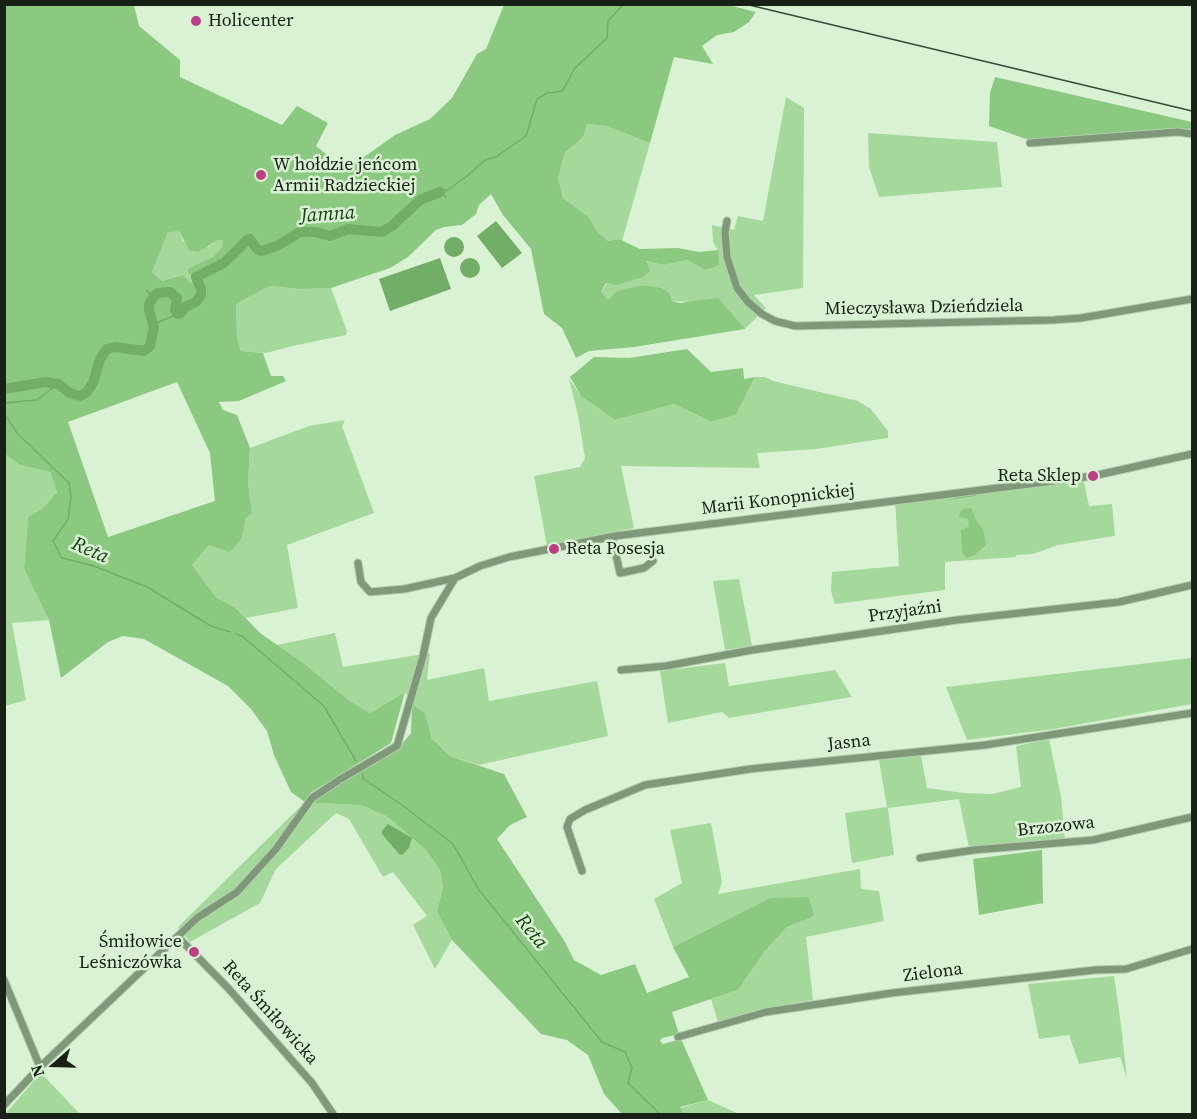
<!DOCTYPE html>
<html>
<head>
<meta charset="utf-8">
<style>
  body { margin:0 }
  #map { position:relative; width:1197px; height:1119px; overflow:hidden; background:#d9f2d4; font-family:"Source Serif 4",serif }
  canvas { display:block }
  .frame { position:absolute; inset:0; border:6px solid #182116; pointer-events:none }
  .north { position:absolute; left:24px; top:1035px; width:60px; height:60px; -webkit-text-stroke:4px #d9f2d4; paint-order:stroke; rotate:250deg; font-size:16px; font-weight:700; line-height:24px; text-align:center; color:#182116 }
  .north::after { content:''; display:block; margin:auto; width:21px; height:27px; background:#182116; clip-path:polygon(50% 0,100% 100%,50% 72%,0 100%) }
</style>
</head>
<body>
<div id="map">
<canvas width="1197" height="1119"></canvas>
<div class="frame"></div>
<div class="north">N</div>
</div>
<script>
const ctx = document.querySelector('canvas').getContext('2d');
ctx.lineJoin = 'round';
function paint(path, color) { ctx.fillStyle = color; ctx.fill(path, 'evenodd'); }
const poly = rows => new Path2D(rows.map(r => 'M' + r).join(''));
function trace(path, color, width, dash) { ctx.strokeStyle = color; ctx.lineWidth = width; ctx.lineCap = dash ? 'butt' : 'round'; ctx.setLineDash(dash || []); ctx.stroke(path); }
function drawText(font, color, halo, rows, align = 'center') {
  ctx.font = font + ' "Source Serif 4",serif'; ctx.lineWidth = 5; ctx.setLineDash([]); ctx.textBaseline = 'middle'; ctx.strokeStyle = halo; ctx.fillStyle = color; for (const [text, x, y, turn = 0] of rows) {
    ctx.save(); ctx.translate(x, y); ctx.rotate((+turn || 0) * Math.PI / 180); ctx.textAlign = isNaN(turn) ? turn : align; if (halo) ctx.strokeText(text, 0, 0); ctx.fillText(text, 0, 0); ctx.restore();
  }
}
paint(poly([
  [786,97,804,108,803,288,754,295,766,308,745,329,734,318,690,302,672,301,670,293,662,288,645,285,608,300,601,293,607,283,645,261,664,265,687,260,705,270,718,250,713,242,712,225,734,230,738,216,763,221],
  [587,124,606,126,650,143,622,241,619,239,608,241,596,230,589,217,563,198,558,178,565,152,577,143,584,135],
  [868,133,997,142,1002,187,879,197,869,167],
  [168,231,179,231,183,241,208,247,218,240,223,241,222,247,214,256,189,268,193,278,192,285,181,275,162,281,152,272],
  [270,286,299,289,331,288,347,331,346,335,297,345,266,353,241,351,237,338,236,304],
  [755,377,765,377,773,381,858,401,871,409,888,431,888,438,816,449,757,453,760,468,621,466,634,528,547,546,534,476,580,467,585,458,578,415,569,379,581,396,615,420,674,404,711,422,736,415],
  [345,420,342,426,374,513,287,545,298,608,246,618,236,608,216,597,192,565,209,545,242,538,246,518,252,513,248,484,250,448,309,426],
  [5,454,20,465,50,472,57,492,43,508,28,517,24,569,49,620,12,623,26,700,5,706],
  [1084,482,1089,506,1112,504,1115,536,1058,545,1033,554,1016,555,1016,557,945,562,945,590,835,604,831,591,832,572,899,566,895,500],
  [739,579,752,646,725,650,713,581],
  [335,633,343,667,430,653,427,680,484,668,489,701,597,681,608,736,479,765,450,756,432,739,425,713,412,704,405,692,370,713,347,700,306,665,277,645],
  [1191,658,1192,704,1054,729,967,740,946,687],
  [725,663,729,686,835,670,852,697,729,718,722,712,668,723,660,671],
  [1049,739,1061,796,1065,841,969,848,959,799,888,808,894,855,852,863,845,813,887,807,879,760,921,756,927,788,964,793,992,794,1021,787,1016,746],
  [313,801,316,803,361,805,388,816,426,850,440,870,443,886,437,912,452,940,435,969,413,925,427,916,393,872,383,877,349,819,336,813,276,869,260,903,190,942,178,927,305,802],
  [711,823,722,882,718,894,860,869,861,889,879,891,884,921,806,937,813,1000,766,1008,718,1022,711,999,738,990,765,951,787,927,814,916,770,898,673,947,654,899,682,883,670,830],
  [1114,976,1121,1025,1127,1078,1120,1057,1079,1064,1069,1035,1039,1039,1028,984],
  [41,1073,80,1114,5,1114],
  [708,1100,739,1114,684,1114,680,1108]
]), '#a5d99b');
paint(poly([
  [724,4,756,12,749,22,734,32,717,35,702,46,713,64,674,57,650,143,606,126,587,124,584,135,577,143,565,152,558,178,563,198,589,217,596,230,608,241,619,239,640,249,678,248,699,252,718,250,719,265,705,270,687,260,664,265,646,261,650,271,643,277,616,285,606,283,601,292,608,300,617,291,645,285,662,288,670,293,672,301,680,303,718,298,745,329,634,347,589,351,576,358,562,328,544,314,531,249,503,215,491,194,479,205,476,214,462,225,444,227,436,230,408,257,390,268,331,288,299,289,270,286,236,304,237,338,241,351,263,353,271,376,283,376,286,381,239,401,219,402,223,410,237,415,250,448,248,484,252,513,246,518,242,538,230,552,209,545,192,565,216,597,236,608,260,633,306,665,348,700,370,713,405,692,391,743,312,792,305,802,291,792,274,755,267,731,251,709,228,686,144,639,123,636,108,642,61,678,49,620,24,569,28,517,43,508,57,492,50,472,20,465,5,454,5,5,134,5,139,26,180,60,180,77,282,125,297,106,328,123,316,146,346,170,395,135,430,119,452,98,477,54,486,49,504,5],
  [179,231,189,250,198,252,218,240,223,241,222,247,214,256,189,268,188,272,193,278,192,284,182,275,162,281,152,272,168,232],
  [177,382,210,453,215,501,108,537,68,422],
  [995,77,1192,122,1192,129,1029,140,989,126,990,93],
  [687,349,711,372,743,368,744,379,755,377,736,415,711,422,674,404,615,420,581,396,570,377,594,357,629,358],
  [971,508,977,522,983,529,986,545,975,555,967,558,962,552,961,530,968,527,969,522,967,518,959,517,960,512,963,509],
  [412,704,425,713,432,739,450,756,504,774,527,817,510,825,497,839,565,942,574,960,601,975,635,964,647,993,689,977,673,947,770,898,809,897,814,916,787,927,765,951,738,990,672,1012,679,1034,662,1038,660,1041,663,1044,681,1039,708,1100,680,1107,684,1114,622,1114,604,1094,588,1055,567,1040,541,1034,452,940,437,912,443,886,440,870,426,850,387,816,361,805,316,803,313,801,365,767,398,749,411,733],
  [1042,850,1043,903,979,915,973,859]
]), '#8bc880');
paint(poly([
  [496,221,522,253,502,268,477,236],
  '444 247a10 10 0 1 1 20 0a10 10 0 1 1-20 0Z',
  '460 268a10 10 0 1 1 20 0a10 10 0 1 1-20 0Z',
  [440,258,451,289,390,311,379,279],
  [388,824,412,838,409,848,402,855,399,854,382,834,382,831]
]), '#73ae68');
trace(poly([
  [440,192,447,190,466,177,485,160,496,157,526,136,537,99,547,93,558,92,563,90,575,68,607,38,608,21,624,4],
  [441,192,446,197],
  [146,290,153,297],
  [154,324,178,314],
  [4,403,37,400,58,384],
  [4,413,17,433,69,483,71,497,68,519,53,541,62,558,94,566,147,587,211,626,230,632],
  [954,498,976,495],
  [236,634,242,636,324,706,356,761],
  [362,774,364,779,402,805,453,844,479,890,602,1042,625,1052,632,1068,628,1083,660,1114]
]), '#73ae68', 1.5);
trace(poly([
  [4,389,46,382,58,384,70,393,80,396,87,392,93,383,100,359,107,349,115,347,144,351,150,346,154,327,149,310,149,304,153,297,158,293,170,292,177,298,175,310,178,314,181,313,185,307,196,302,201,295,201,289,196,277,224,263,247,240,250,239,257,249,262,251,277,246,300,232,316,232,330,236,348,229,382,232,392,226,420,200,440,192]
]), '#73ae68', 10);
const minor = poly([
  [1030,143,1178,132,1192,134],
  [727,221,725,232,727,257,737,288,748,302,762,314,775,321,795,326,1053,320,1081,318,1192,299],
  [612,537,620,573,644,568,653,561],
  [358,563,361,582,370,592,404,589,455,578],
  [621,670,666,666,752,650,957,620,1119,602,1192,585],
  [920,858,974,850,1093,840,1192,817],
  [582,871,567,827,570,819,585,810,645,785,750,769,985,745,1192,713],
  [178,937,228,988,312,1083,333,1114],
  [4,980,40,1067],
  [678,1037,766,1012,892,993,1095,970,1126,969,1192,949],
  [4,1105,40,1067,197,918,237,892,276,849,312,798,339,780,397,746,423,656,431,618,455,578,480,566,509,557,615,536,1093,476,1192,454]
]);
trace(minor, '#b6ccb2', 9);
trace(minor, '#7e9879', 7);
trace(poly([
  [745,4,1192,111]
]), '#3c4839', 1.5);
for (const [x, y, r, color] of [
  [196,21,6,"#bf3d84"],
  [261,175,6,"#bf3d84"],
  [1093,476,6,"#bf3d84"],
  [554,549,6,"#bf3d84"],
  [194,952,6,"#bf3d84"]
]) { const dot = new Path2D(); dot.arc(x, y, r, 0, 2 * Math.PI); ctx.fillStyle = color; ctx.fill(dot); trace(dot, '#d9f2d4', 2); }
drawText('18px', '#182116', '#d9f2d4', [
  ["Holicenter",208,21],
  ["W hołdzie jeńcom",273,165],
  ["Armii Radzieckiej",273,186],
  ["Reta Sklep",1081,476,"right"],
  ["Reta Posesja",566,549],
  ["Śmiłowice",182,942,"right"],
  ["Leśniczówka",182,963,"right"]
], 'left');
drawText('18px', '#182116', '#d9f2d4', [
  ["Mieczysława Dzieńdziela",924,308,-1],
  ["Marii Konopnickiej",778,500,-7],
  ["Przyjaźni",905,612,-8],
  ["Jasna",849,743,-6],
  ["Brzozowa",1056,827,-6],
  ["Zielona",933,973,-7],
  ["Reta Śmiłowicka",270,1013,48]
]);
drawText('italic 20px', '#143d0c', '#d9f2d4', [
  ["Jamna",328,215,-4],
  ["Reta",90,551,24],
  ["Reta",531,932,51]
]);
</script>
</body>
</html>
